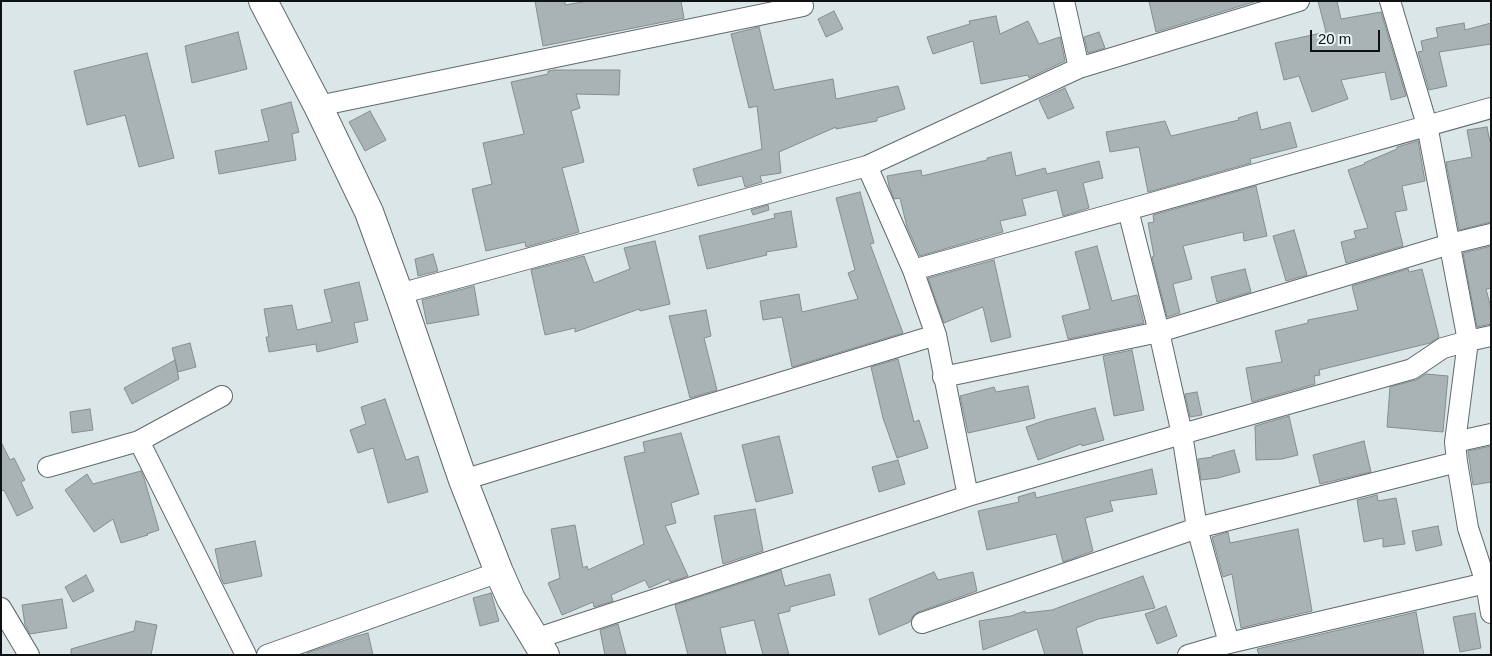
<!DOCTYPE html>
<html>
<head>
<meta charset="utf-8">
<style>
  body { margin:0 }
  #map { position:relative; width:1492px; height:656px; overflow:hidden; background:#dbe6e8; font-family:Arial,sans-serif }
  canvas { display:block }
  .frame { position:absolute; inset:0; border:2px solid #0f1213; pointer-events:none }
  .scale { position:absolute; left:1310px; top:30px; width:70px; height:22px; box-sizing:border-box; border:2px solid #0f1213; border-top:0; padding-left:6px; font-size:15px; line-height:18px; white-space:nowrap; color:#0f1213; -webkit-text-stroke:4px #e8f3f5; paint-order:stroke }
</style>
</head>
<body>
<div id="map">
<canvas width="1492" height="656"></canvas>
<div class="frame"></div>
<div class="scale">20 m</div>
</div>
<script>
const ctx = document.querySelector('canvas').getContext('2d');
ctx.lineJoin = 'round';
function paint(path, color) { ctx.fillStyle = color; ctx.fill(path, 'evenodd'); }
const poly = rows => new Path2D(rows.map(r => 'M' + r).join(''));
function trace(path, color, width, dash) { ctx.strokeStyle = color; ctx.lineWidth = width; ctx.lineCap = dash ? 'butt' : 'round'; ctx.setLineDash(dash || []); ctx.stroke(path); }
const building = poly([
  [535,1,565,1,565,5,588,1,681,1,684,18,543,46,535,1],
  [1149,1,1257,1,1156,32,1149,1],
  [1318,1,1337,1,1341,19,1381,12,1406,96,1391,100,1385,72,1341,80,1348,99,1312,112,1299,76,1284,80,1275,43,1326,32,1318,1],
  [834,11,843,29,826,37,818,19,834,11],
  [996,16,1000,34,1028,21,1039,44,1060,37,1065,61,1029,78,1028,75,981,84,973,41,933,54,927,37,970,24,969,21,996,16],
  [1464,23,1465,30,1491,23,1491,44,1439,52,1447,86,1429,90,1418,52,1423,51,1421,41,1438,37,1436,28,1464,23],
  [759,27,774,90,833,79,836,99,898,86,905,109,877,118,877,121,836,129,836,127,779,152,781,173,760,176,762,182,745,187,742,176,698,186,693,169,762,149,757,106,749,108,731,34,759,27],
  [238,32,247,69,192,83,185,46,238,32],
  [1099,32,1105,48,1088,53,1084,37,1099,32],
  [147,53,174,158,139,167,125,115,87,125,74,71,147,53],
  [554,70,620,70,619,95,576,94,580,108,571,111,584,162,562,168,579,232,526,247,525,242,486,251,472,189,492,184,483,143,524,134,511,82,548,74,548,71,554,70],
  [1065,88,1074,108,1048,119,1039,100,1065,88],
  [291,102,299,132,292,134,296,160,219,174,215,151,269,141,261,110,291,102],
  [370,111,386,140,365,151,349,122,370,111],
  [1257,112,1261,130,1290,122,1297,147,1250,159,1251,163,1148,192,1139,147,1110,152,1106,132,1165,121,1171,136,1239,120,1238,118,1257,112],
  [1487,127,1491,146,1491,222,1459,230,1446,162,1472,157,1467,130,1487,127],
  [1418,141,1425,181,1402,186,1407,210,1395,212,1403,246,1346,263,1341,242,1356,238,1354,231,1368,228,1348,170,1365,164,1364,163,1397,149,1397,147,1418,141],
  [1011,152,1016,176,1045,168,1047,174,1099,161,1103,178,1083,183,1089,208,1063,216,1057,190,1022,199,1026,215,1000,221,1003,232,920,256,907,227,900,198,894,199,889,186,887,176,921,170,922,176,987,160,987,158,1011,152],
  [1256,186,1267,236,1244,241,1243,232,1183,246,1192,279,1173,284,1180,313,1167,317,1152,257,1154,256,1148,223,1154,222,1153,215,1256,186],
  [860,192,874,243,870,244,903,333,792,367,782,317,763,320,760,301,799,294,802,312,858,299,848,273,855,270,836,198,860,192],
  [768,205,769,210,753,215,751,210,768,205],
  [791,211,797,247,766,252,767,255,707,269,699,236,775,218,774,214,791,211],
  [1294,230,1307,275,1286,281,1273,236,1294,230],
  [655,241,670,304,640,311,639,309,575,332,575,328,545,335,531,270,584,256,594,283,630,269,624,248,655,241],
  [1097,246,1112,301,1137,295,1144,323,1068,339,1062,316,1090,309,1075,252,1097,246],
  [1491,246,1491,288,1486,289,1491,308,1491,324,1477,327,1463,253,1491,246],
  [433,254,438,271,418,276,415,259,433,254],
  [994,260,1011,337,991,342,983,307,944,323,928,278,994,260],
  [1245,269,1251,292,1217,302,1211,277,1245,269],
  [1408,269,1409,272,1422,269,1439,337,1430,343,1319,370,1320,375,1314,376,1315,384,1252,402,1246,368,1282,362,1275,331,1308,323,1308,320,1358,310,1352,286,1408,269],
  [359,282,368,320,354,323,358,342,317,352,316,344,269,352,266,337,269,337,264,309,292,305,297,330,332,322,324,290,359,282],
  [474,286,479,315,427,324,422,300,474,286],
  [706,310,711,336,704,338,717,390,690,398,669,316,706,310],
  [190,343,196,367,178,372,172,348,190,343],
  [1132,350,1144,410,1114,416,1103,356,1132,350],
  [898,359,914,422,919,420,928,448,897,458,883,418,871,367,898,359],
  [175,360,179,379,132,404,124,388,175,360],
  [1426,374,1448,376,1443,432,1387,427,1390,387,1416,380,1426,374],
  [1028,386,1035,418,968,433,960,396,994,387,996,392,1028,386],
  [1197,392,1202,415,1190,417,1185,394,1197,392],
  [385,399,406,460,418,456,428,492,388,503,373,448,358,453,350,430,366,424,361,407,385,399],
  [1095,408,1104,440,1082,446,1081,444,1038,460,1026,427,1046,420,1095,408],
  [90,409,93,430,72,433,70,412,90,409],
  [1289,416,1298,455,1282,459,1256,460,1255,426,1289,416],
  [681,433,699,494,671,503,676,523,665,526,688,576,670,582,669,579,649,588,645,580,611,595,613,601,594,607,593,602,562,615,548,583,560,578,551,529,575,525,583,568,587,566,588,570,644,544,624,457,645,452,643,442,681,433],
  [779,436,793,493,756,502,742,445,779,436],
  [1364,441,1371,472,1320,484,1313,455,1364,441],
  [1,442,10,460,14,458,25,480,21,482,33,508,17,516,4,490,1,491,1,442],
  [1491,446,1491,482,1473,485,1468,451,1491,446],
  [1234,450,1240,472,1218,478,1201,480,1198,459,1213,457,1212,456,1234,450],
  [898,460,905,484,879,492,872,467,898,460],
  [1152,469,1157,494,1110,501,1113,511,1085,518,1093,551,1063,562,1056,534,987,550,978,511,1019,502,1018,497,1035,492,1036,498,1152,469],
  [141,471,144,478,159,530,147,534,148,535,121,543,113,519,94,532,65,490,87,474,93,484,141,471],
  [1377,495,1378,501,1396,498,1405,544,1383,547,1383,538,1364,542,1357,500,1377,495],
  [755,509,763,551,723,564,714,516,755,509],
  [1438,526,1442,545,1416,551,1412,531,1438,526],
  [1298,529,1312,611,1241,628,1232,574,1223,577,1212,537,1228,532,1230,543,1298,529],
  [255,541,262,576,224,584,221,578,215,549,255,541],
  [781,570,785,586,830,574,835,595,790,607,790,611,778,614,789,655,763,655,754,620,720,628,726,655,688,655,675,605,781,570],
  [934,572,938,580,973,572,977,591,918,612,913,616,910,622,879,635,869,599,934,572],
  [86,575,94,591,73,602,65,587,86,575],
  [1143,576,1155,608,1098,619,1076,628,1083,655,1045,655,1037,629,983,650,979,621,1011,616,1025,611,1025,613,1052,610,1143,576],
  [491,593,499,621,480,626,473,598,491,593],
  [62,599,67,628,30,634,25,625,22,605,62,599],
  [1166,606,1177,636,1157,644,1145,614,1166,606],
  [1416,612,1424,655,1259,655,1257,649,1416,612],
  [1475,613,1481,648,1460,652,1453,617,1475,613],
  [136,621,157,625,151,655,71,655,71,649,134,631,136,621],
  [618,624,626,655,605,655,600,630,618,624],
  [368,633,373,655,307,655,307,653,357,636,368,633]
]);
paint(building, '#a9b3b5');
trace(building, '#848e90', 1);
const street = poly([
  [1064,1,1079,68],
  [1390,1,1427,125,1468,341,1491,336],
  [318,106,803,6],
  [867,166,1079,68,1299,1],
  [399,294,867,166,913,270],
  [943,377,1159,332,1128,210],
  [139,441,222,396],
  [1455,442,1491,434],
  [48,467,139,441,246,655],
  [463,480,936,335],
  [968,496,936,335,913,270,1491,108],
  [1,608,29,655],
  [922,623,1197,528,1457,462],
  [535,639,968,496,1182,434,1159,332,1450,244,1491,234],
  [1229,643,1197,528,1182,434,1412,369,1443,348,1468,341,1455,442,1457,462,1468,528,1486,583,1491,613],
  [267,655,499,572],
  [1188,655,1229,643,1486,583]
]);
const secondary = poly([
  [263,1,318,106,369,212,399,294,463,480,499,572,511,599,545,655]
]);
trace(street, '#616a6c', 22);
trace(secondary, '#616a6c', 30);
trace(street, '#fff', 20);
trace(secondary, '#fff', 28);
</script>
</body>
</html>
